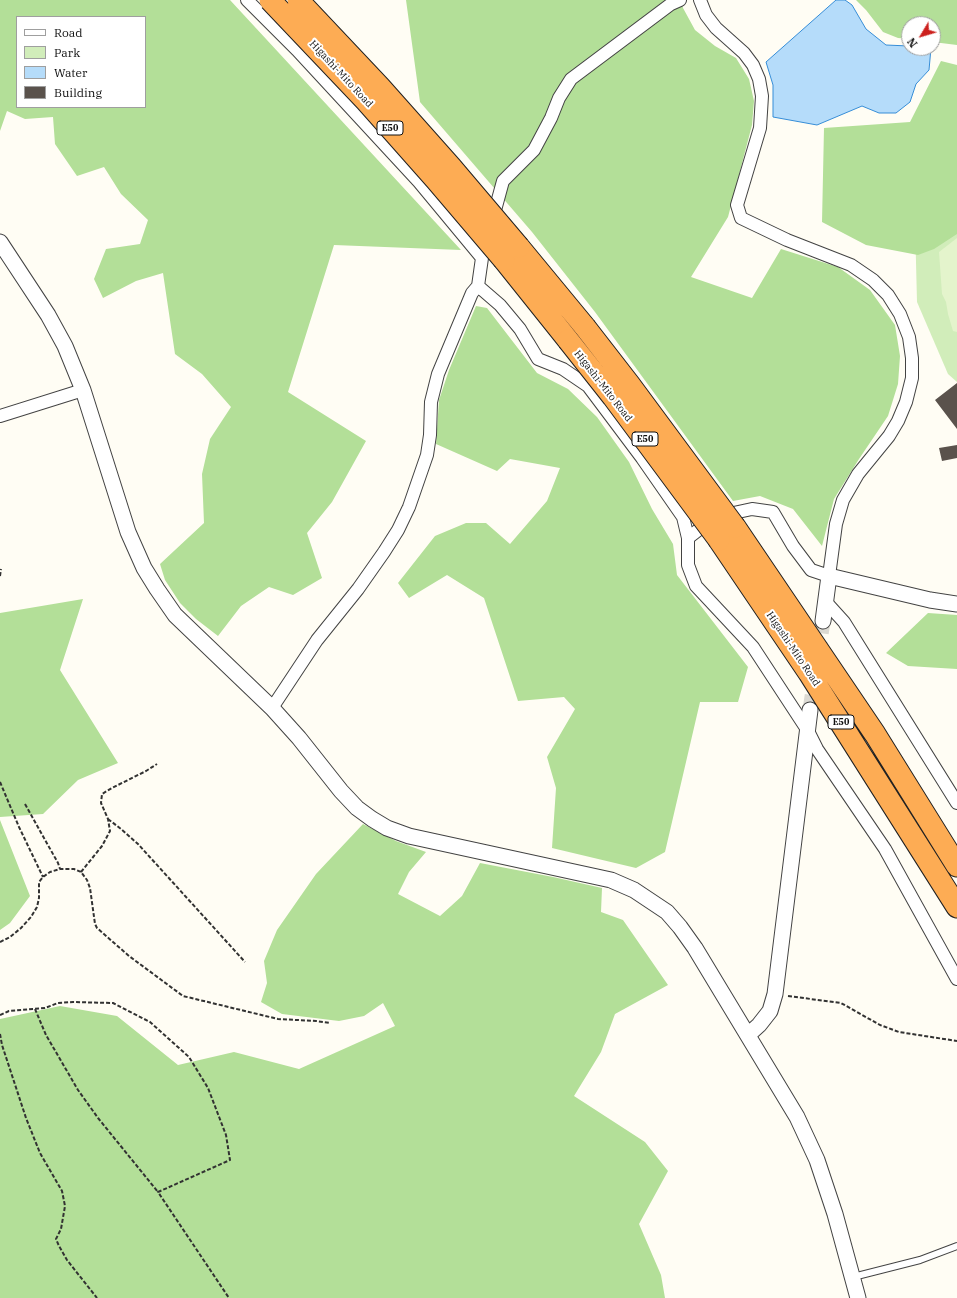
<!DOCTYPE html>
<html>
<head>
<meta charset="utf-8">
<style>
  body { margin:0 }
  #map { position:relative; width:957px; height:1298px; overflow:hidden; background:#fffdf4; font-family:"IBM Plex Serif",serif }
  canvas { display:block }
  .legend { position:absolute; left:16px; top:16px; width:130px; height:92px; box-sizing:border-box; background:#fff; border:1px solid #9f9f9f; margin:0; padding:5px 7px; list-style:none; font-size:12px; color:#101010 }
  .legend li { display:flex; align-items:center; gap:8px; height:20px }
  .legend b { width:20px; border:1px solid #9f9f9f }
  .north { position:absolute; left:901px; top:16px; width:40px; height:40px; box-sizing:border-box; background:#fff; border:1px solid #9f9f9f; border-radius:50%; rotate:232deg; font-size:11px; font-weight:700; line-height:16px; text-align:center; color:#101010 }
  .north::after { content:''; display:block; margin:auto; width:14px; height:18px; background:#cc201d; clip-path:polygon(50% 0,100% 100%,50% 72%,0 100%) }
</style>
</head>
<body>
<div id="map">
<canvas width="957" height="1298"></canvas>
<ul class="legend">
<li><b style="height:5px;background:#fff"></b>Road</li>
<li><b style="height:11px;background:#d1edba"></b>Park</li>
<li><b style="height:11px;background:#b5dcfa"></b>Water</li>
<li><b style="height:11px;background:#5a524c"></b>Building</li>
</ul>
<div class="north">N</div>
</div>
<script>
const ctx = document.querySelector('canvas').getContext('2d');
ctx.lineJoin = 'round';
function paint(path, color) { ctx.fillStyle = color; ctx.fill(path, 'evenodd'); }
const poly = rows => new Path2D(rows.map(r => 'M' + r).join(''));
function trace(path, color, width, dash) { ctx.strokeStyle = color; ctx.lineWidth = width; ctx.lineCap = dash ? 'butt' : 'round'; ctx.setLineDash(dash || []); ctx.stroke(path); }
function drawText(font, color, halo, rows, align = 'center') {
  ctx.font = font + ' "IBM Plex Serif",serif'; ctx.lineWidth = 4; ctx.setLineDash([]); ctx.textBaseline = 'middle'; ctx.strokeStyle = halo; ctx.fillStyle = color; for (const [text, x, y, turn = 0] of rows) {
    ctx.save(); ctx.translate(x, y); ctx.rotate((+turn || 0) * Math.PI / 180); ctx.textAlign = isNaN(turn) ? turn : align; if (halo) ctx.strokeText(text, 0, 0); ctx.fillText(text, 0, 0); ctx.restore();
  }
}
paint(poly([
  [957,190,957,382,948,374,917,302,915,222]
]), '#d1edba');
paint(poly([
  [0,0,230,0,461,250,334,245,288,392,366,441,332,502,307,533,322,578,293,595,269,587,241,606,218,636,196,619,180,603,165,580,160,564,204,523,202,474,210,439,231,407,202,374,175,354,163,273,136,281,103,298,94,279,106,249,140,244,148,220,121,194,104,167,77,176,55,144,53,117,25,119,7,111,0,131],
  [17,17,145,17,145,107,17,107],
  [406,0,681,0,683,8,695,30,715,46,736,58,749,79,754,101,752,125,728,217,691,277,752,298,781,249,838,267,870,290,895,325,900,356,898,384,888,416,859,459,834,499,822,546,793,509,760,496,733,501,595,312,532,232,420,102],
  [856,0,957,0,957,45,933,42,933,24,909,24,909,39,898,38,883,32,866,10],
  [941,61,957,65,957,234,934,249,918,255,866,245,822,222,824,128,910,122],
  [476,306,487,308,537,373,568,389,597,417,629,462,652,509,673,544,677,575,748,667,738,702,700,702,665,852,636,868,552,848,556,788,547,757,575,709,564,697,518,701,484,598,447,575,409,598,398,583,435,536,466,523,486,523,510,544,547,501,560,468,510,459,497,471,436,444,439,400,449,370],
  [83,599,60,670,118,763,78,780,43,814,0,817,0,613],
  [928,613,957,615,957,669,908,666,886,653],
  [0,820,30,896,10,923,0,930],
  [363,824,396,841,426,852,409,872,398,894,440,916,462,896,480,863,553,877,602,888,601,912,623,920,668,985,615,1014,601,1052,574,1096,645,1142,668,1171,639,1224,661,1275,665,1298,0,1298,0,1019,60,1006,117,1016,178,1065,234,1052,299,1069,395,1026,383,1003,364,1016,339,1021,282,1014,261,1002,267,983,264,961,277,930,316,874]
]), '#b3df98');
paint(poly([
  [957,238,957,332,953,331,948,314,946,302,942,294,939,252]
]), '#e4f4cc');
const water = poly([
  [836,0,845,0,852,5,866,29,886,45,909,46,909,48,931,48,929,70,916,84,910,102,896,113,879,113,862,106,817,125,773,117,773,85,766,62,836,0]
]);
paint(water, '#b5dcfa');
trace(water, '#368dd7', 1);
paint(poly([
  [957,383,957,429,935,400],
  [957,445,957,458,942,461,939,448]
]), '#5a524c');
trace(poly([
  [818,656,823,621],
  [810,710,815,677]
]), '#dbd9d2', 15, [15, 8]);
const service = poly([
  [853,1277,920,1260,957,1246]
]);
const minor = poly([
  [247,0,297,50,419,182,482,258],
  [478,286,500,305,520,329,538,359,563,369,588,386,642,458,683,517,688,538,688,565,696,586,753,647,808,731,817,749,885,849,957,979],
  [0,416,83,390],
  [688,538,715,517,752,509,773,512,793,546,811,570,829,576,836,524,843,500,858,474,889,436,898,421,906,402,912,378,912,358,909,337,900,314,888,295,873,280,851,265,787,240,741,218,737,205,760,128,762,96,759,79,753,65,744,53,716,28,706,15,700,0],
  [825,601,844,622,957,803],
  [272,708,317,640,358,589,384,552,398,530,409,507,427,455,430,435,431,402,438,374,472,293,478,286,482,258,503,181,534,150,551,118,559,98,571,79,671,4,680,0]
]);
const tertiary = poly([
  [0,242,48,315,65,346,83,390,128,532,144,568,157,589,175,615,272,708,299,738,341,791,357,808,372,819,387,828,409,836,611,880,634,890,667,912,680,927,695,948,797,1117,817,1160,835,1214,858,1298],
  [823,621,829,576,930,600,957,604],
  [748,1035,759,1025,770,1011,775,994,810,710]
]);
const motorway = poly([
  [519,247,585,327],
  [504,260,568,340],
  [735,527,875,734,957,866],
  [719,540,809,673,957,907]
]);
trace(service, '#434343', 8);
trace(minor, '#434343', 14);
trace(tertiary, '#434343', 17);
trace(motorway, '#212121', 23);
trace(poly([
  [0,576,1,569],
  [0,782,19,827,43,877],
  [25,804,58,863,60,869],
  [108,819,121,829,138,844,245,962],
  [81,872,102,846,110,831,108,819,101,803,102,794,112,788,146,771,157,764],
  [0,942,10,937,21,928,31,917,37,907,39,898,39,882,43,877,50,872,60,869,74,869,81,872,87,880,90,888,95,924,97,928,129,956,183,996,278,1019,316,1021,330,1023],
  [788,996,841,1003,880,1025,899,1032,957,1041],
  [35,1009,46,1035,78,1090,98,1118,158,1192],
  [0,1015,9,1011,45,1008,58,1003,73,1002,113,1003,150,1022,189,1057,208,1088,226,1135,230,1160,158,1192,229,1298],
  [0,1034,2,1045,26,1118,40,1153,62,1191,65,1206,61,1229,56,1239,59,1246,67,1260,97,1298]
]), '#323232', 2, [4, 2]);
trace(service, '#fff', 6);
trace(minor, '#fff', 12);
trace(tertiary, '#fff', 15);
trace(motorway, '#fdac54', 21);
const motorwayBridge = poly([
  [270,0,366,101,436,180,504,260],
  [298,0,380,87,452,168,519,247],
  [585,327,630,385,735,527],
  [568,340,613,397,719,540]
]);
trace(motorwayBridge, '#212121', 23, []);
trace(motorwayBridge, '#fdac54', 21);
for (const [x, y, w] of [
  [390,128,26],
  [645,439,26],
  [841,722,26]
]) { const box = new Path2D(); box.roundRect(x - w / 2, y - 7, w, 14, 3); ctx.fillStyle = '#fff'; ctx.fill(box); trace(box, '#101010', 1); }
drawText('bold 9px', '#101010', null, [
  ["E50",390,128],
  ["E50",645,439],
  ["E50",841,722]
]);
drawText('10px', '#101010', '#fff', [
  ["Higashi-Mito Road",341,74,47],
  ["Higashi-Mito Road",603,386,52],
  ["Higashi-Mito Road",793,649,56]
]);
</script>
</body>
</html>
